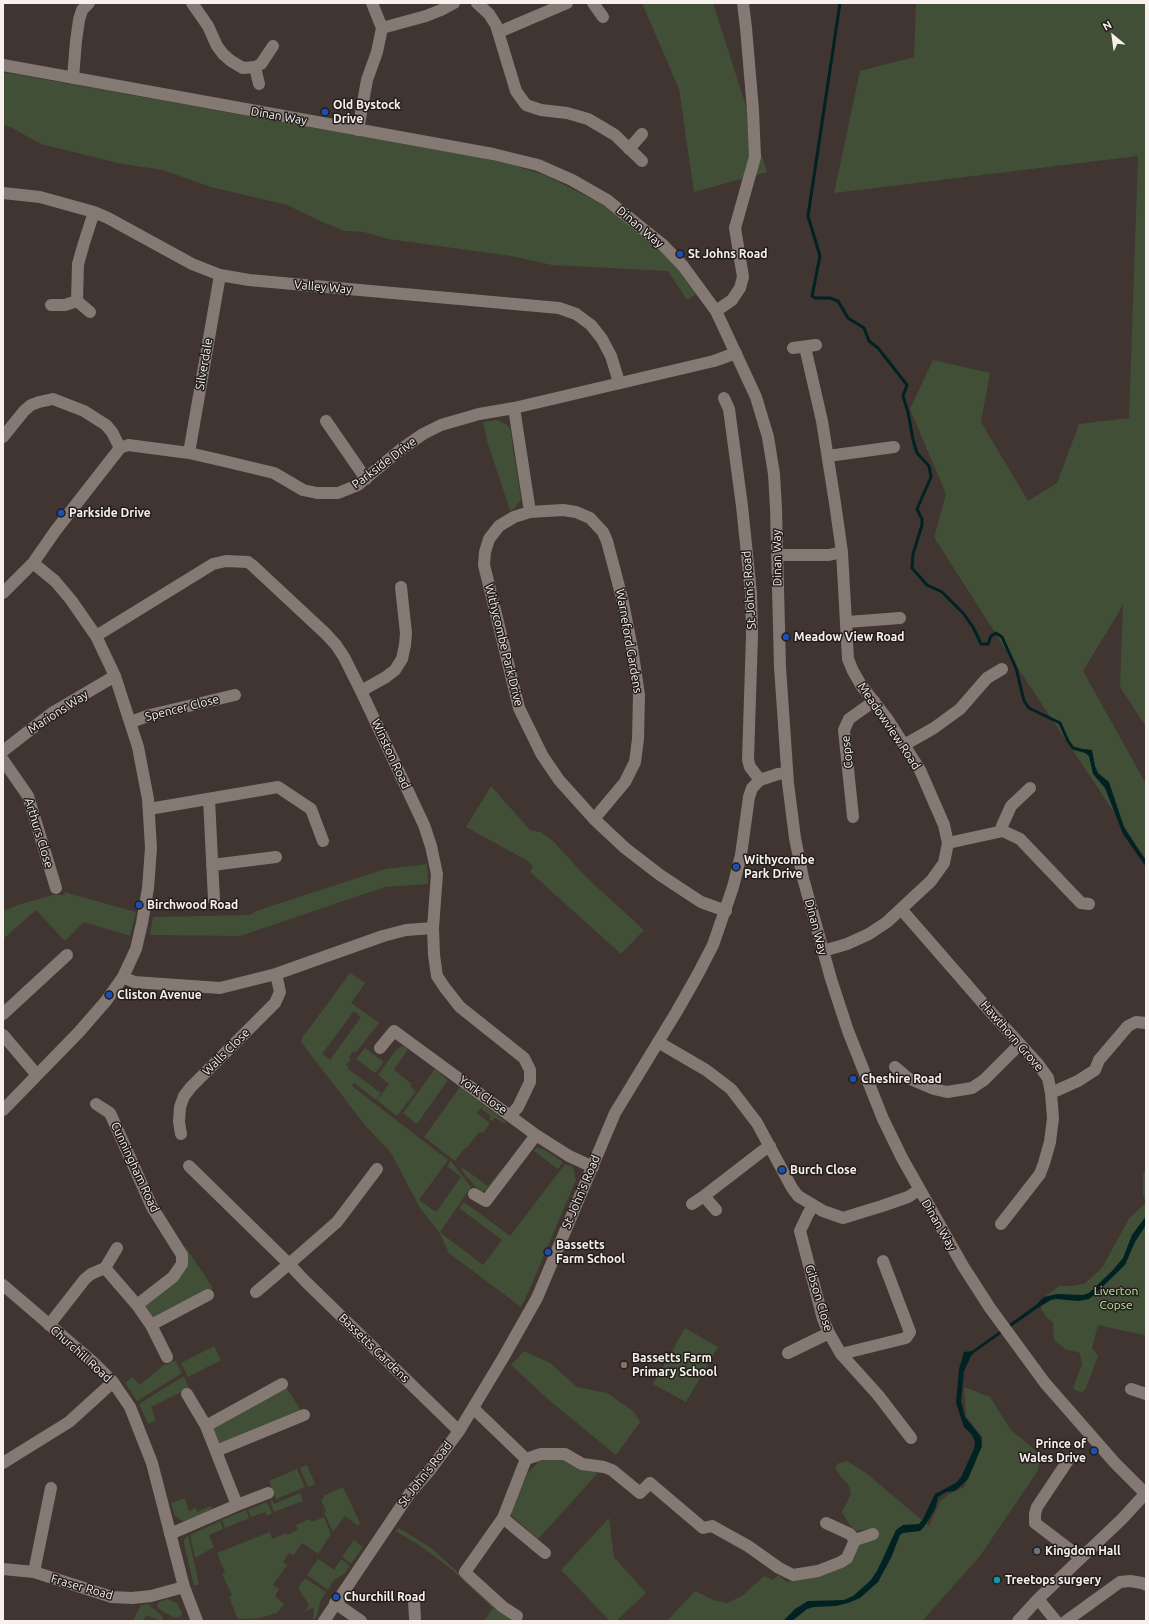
<!DOCTYPE html>
<html>
<head>
<meta charset="utf-8">
<style>
  body { margin:0 }
  #map { position:relative; width:1149px; height:1624px; overflow:hidden; background:#403531; font-family:Ubuntu,sans-serif }
  canvas { display:block }
  .frame { position:absolute; inset:0; border:4px solid #f7f0ed; pointer-events:none }
  .north { position:absolute; left:1093px; top:16px; width:40px; height:40px; -webkit-text-stroke:3px #231e1c; paint-order:stroke; rotate:331deg; font-size:11px; font-weight:700; line-height:16px; text-align:center; color:#f7f0ed }
  .north::after { content:''; display:block; margin:auto; width:14px; height:18px; background:#f7f0ed; clip-path:polygon(50% 0,100% 100%,50% 72%,0 100%) }
</style>
</head>
<body>
<div id="map">
<canvas width="1149" height="1624"></canvas>
<div class="frame"></div>
<div class="north">N</div>
</div>
<script>
const ctx = document.querySelector('canvas').getContext('2d');
ctx.lineJoin = 'round';
function paint(path, color) { ctx.fillStyle = color; ctx.fill(path, 'evenodd'); }
const poly = rows => new Path2D(rows.map(r => 'M' + r).join(''));
function trace(path, color, width, dash) { ctx.strokeStyle = color; ctx.lineWidth = width; ctx.lineCap = dash ? 'butt' : 'round'; ctx.setLineDash(dash || []); ctx.stroke(path); }
function drawText(font, color, halo, rows, align = 'center') {
  ctx.font = font + ' Ubuntu,sans-serif'; ctx.lineWidth = 3; ctx.setLineDash([]); ctx.textBaseline = 'middle'; ctx.strokeStyle = halo; ctx.fillStyle = color; for (const [text, x, y, turn = 0] of rows) {
    ctx.save(); ctx.translate(x, y); ctx.rotate((+turn || 0) * Math.PI / 180); ctx.textAlign = isNaN(turn) ? turn : align; if (halo) ctx.strokeText(text, 0, 0); ctx.fillText(text, 0, 0); ctx.restore();
  }
}
paint(poly([
  [642,3,713,3,767,172,694,192,679,89],
  [916,3,1146,3,1146,727,1120,687,1123,605,1083,671,1146,784,1146,860,1015,664,934,537,946,494,910,409,933,360,990,373,981,422,1028,501,1057,483,1079,424,1129,418,1138,156,834,193,860,71,914,57],
  [3,72,477,157,506,163,547,176,598,202,617,215,660,250,678,270,696,294,687,300,668,271,552,265,511,256,388,239,364,232,345,231,320,221,287,205,211,187,163,170,122,164,41,144,10,127,3,125],
  [497,420,506,424,510,428,521,499,514,509,510,510,487,441,483,422],
  [491,786,530,830,540,832,553,841,588,879,644,930,621,954,530,872,533,867,528,861,466,827],
  [427,864,428,884,385,887,240,936,150,935,153,917,250,915,256,911,385,869],
  [64,892,136,912,130,936,84,922,65,941,36,910,3,939,3,911,21,904,53,895,65,895],
  [350,973,365,983,351,1003,379,1023,357,1051,352,1052,349,1057,351,1059,346,1065,349,1067,348,1069,381,1093,376,1100,354,1083,352,1086,448,1160,419,1200,436,1212,461,1177,447,1166,451,1161,471,1187,440,1232,441,1233,483,1265,502,1240,459,1208,464,1202,510,1236,562,1168,565,1164,573,1167,576,1180,528,1293,521,1307,449,1253,439,1232,420,1208,391,1153,364,1124,301,1042,302,1038],
  [354,1011,361,1017,330,1060,322,1054],
  [402,1046,408,1049,394,1070,412,1084,410,1086,416,1091,397,1116,377,1100,389,1084,378,1075,396,1050],
  [365,1048,384,1062,375,1073,356,1059],
  [435,1069,448,1080,417,1124,403,1113],
  [460,1087,506,1122,505,1124,495,1118,492,1121,489,1119,491,1116,480,1108,477,1113,490,1123,483,1133,479,1132,466,1149,465,1148,455,1161,424,1137],
  [537,1148,543,1149,563,1162,558,1169,533,1150],
  [506,1164,508,1166,490,1189,486,1191,482,1191,475,1186,461,1170,463,1168,488,1186],
  [1146,1169,1146,1335,1124,1331,1098,1325,1092,1348,1098,1356,1086,1388,1083,1392,1077,1391,1073,1388,1082,1365,1080,1353,1065,1349,1054,1340,1053,1322,1047,1318,1041,1309,1043,1298,1059,1286,1073,1286,1084,1284,1102,1268,1130,1217,1146,1203,1143,1194,1143,1174],
  [185,1246,213,1288,153,1317,150,1315,145,1306,185,1271,187,1260],
  [685,1328,718,1347,686,1402,653,1384],
  [214,1346,221,1360,188,1377,181,1363],
  [524,1351,550,1363,577,1387,607,1393,634,1412,640,1422,616,1455,550,1401,511,1365],
  [175,1360,182,1373,137,1401,125,1383,132,1377,140,1385,165,1364,166,1365],
  [184,1376,189,1388,151,1407,156,1421,148,1424,139,1404],
  [285,1385,301,1411,221,1444,217,1443,212,1427],
  [964,1387,990,1397,1011,1430,1042,1456,1037,1472,980,1556,922,1621,667,1621,695,1591,713,1600,727,1603,742,1596,764,1576,773,1580,778,1575,787,1582,802,1579,859,1544,874,1528,856,1531,849,1524,842,1512,851,1494,849,1486,841,1477,835,1467,839,1463,847,1461,866,1473,929,1526,940,1501,949,1494,964,1487,983,1438,966,1416],
  [561,1457,596,1472,597,1474,539,1538,537,1538,512,1516,511,1511,528,1473,538,1462,551,1458],
  [307,1465,315,1484,308,1487,300,1468],
  [297,1469,305,1487,276,1499,269,1481],
  [343,1487,360,1523,358,1526,345,1516,333,1532,324,1513,326,1511,321,1500,324,1498,323,1496],
  [300,1493,303,1501,274,1512,270,1501,272,1500,274,1504],
  [185,1498,189,1511,196,1508,197,1512,211,1506,213,1509,187,1520,183,1521,179,1519,175,1516,171,1503],
  [267,1502,272,1513,267,1516,265,1512,251,1517,248,1510],
  [246,1510,249,1518,225,1528,222,1520],
  [324,1517,331,1534,318,1554,302,1543,294,1555,289,1553,283,1562,287,1565,273,1585,279,1589,275,1596,284,1604,277,1613,259,1618,238,1619,229,1597,232,1595,222,1574,225,1572,217,1553,270,1532,272,1539,286,1533,287,1535,298,1530,296,1525,310,1519,312,1522],
  [609,1518,614,1557,646,1593,616,1621,610,1621,561,1570],
  [220,1521,223,1529,209,1535,214,1547,195,1558,190,1535],
  [399,1528,431,1548,496,1606,517,1621,484,1621,493,1608,451,1569,433,1555,416,1543,395,1531],
  [188,1535,199,1584,194,1586,184,1544,184,1540],
  [354,1540,363,1547,351,1564,342,1557],
  [318,1559,334,1570,341,1559,350,1566,344,1574,334,1580,328,1590,307,1575],
  [305,1578,326,1592,320,1602,317,1616,313,1621,314,1609,312,1608,304,1612,309,1605,298,1588],
  [167,1599,177,1603,182,1613,181,1616,177,1618,173,1617,159,1609,157,1605,159,1602],
  [148,1604,163,1617,162,1621,146,1615,143,1621,133,1621,141,1605]
]), '#414f37');
paint(poly([
  [1085,749,1092,750,1095,766,1098,773,1109,782,1124,827,1138,849,1146,860,1146,867,1123,834,1105,788,1093,774,1089,756,1081,750],
  [1146,1216,1146,1225,1135,1242,1125,1265,1094,1295,1089,1299,1078,1301,1056,1299,1051,1300,1039,1307,975,1352,971,1356,964,1371,961,1401,965,1417,981,1437,982,1446,968,1479,955,1491,946,1492,938,1497,935,1509,924,1527,920,1531,903,1533,900,1535,891,1558,878,1582,860,1598,848,1603,836,1606,814,1607,807,1609,792,1621,783,1621,795,1609,808,1601,844,1600,853,1596,870,1581,877,1571,896,1530,903,1525,919,1524,923,1519,935,1494,956,1483,961,1477,974,1449,975,1442,972,1435,964,1427,956,1403,959,1369,964,1352,972,1351,1036,1305,1044,1297,1057,1294,1083,1295,1089,1293,1112,1271,1123,1258,1132,1235]
]), '#002223');
trace(poly([
  [840,3,808,216,820,256,812,296,815,298,830,298,838,301,848,318,864,328,869,341,878,348,907,385,903,396,908,412,913,440,917,453,929,466,931,477,917,509,922,519,922,525,913,554,912,568,927,585,942,592,963,613,973,627,981,644,988,644,991,636,996,633,1002,637,1016,668,1024,701,1029,708,1060,723,1068,741,1073,748,1084,751]
]), '#002223', 3);
trace(poly([
  [192,3,208,26,217,46,223,54,231,61,243,68,255,67],
  [477,3,489,14,496,25,516,91,526,105,541,110,567,113,588,119,615,135,642,161],
  [593,3,603,17],
  [382,28,426,16,441,10,454,3],
  [499,32,567,3],
  [3,65,493,154,538,165,572,180,607,200,663,245,683,266,716,311,756,397,768,437,774,474,776,508,780,667,788,783,795,838,803,878,831,979,848,1031,883,1119,902,1158,963,1266,990,1308,1045,1383,1115,1463,1146,1494],
  [73,78,76,41,79,20,82,10,89,3],
  [259,84,255,67,261,64,273,46],
  [358,130,367,80,377,52,382,28,372,3],
  [629,149,642,134],
  [3,193,40,197,94,212,108,218,192,264,220,275,249,280,559,308,576,314,591,325,602,339,611,356,619,382],
  [77,301,90,312],
  [51,305,65,305,77,301,78,264,84,243,94,212],
  [716,311,732,300,740,288,743,277,735,228,755,157,753,110,746,28,743,3],
  [805,347,822,421,835,503,842,552,848,659,853,671,861,685,888,720,920,770,944,825,948,843,944,863,931,881,887,922,869,934,847,944,823,951],
  [793,348,816,345],
  [724,398,729,409,742,506,751,593,752,635,748,760,750,767,760,780],
  [514,408,530,512,514,517,499,526,489,539,485,552,484,565,519,708,542,755,559,780,594,819,625,848,660,875,701,902,726,911],
  [326,421,366,479],
  [3,437,24,411,31,405,39,402,53,399,84,411,106,425,112,432,120,448],
  [189,453,220,275],
  [828,456,894,447],
  [530,512,563,510,576,512,590,518,603,532,607,541,622,598,632,648,639,695,638,739,635,762,625,782,594,819],
  [778,555,829,555,842,552],
  [3,593,33,563,56,530,120,448,128,445,189,453,224,461,274,473,303,490,317,493,338,493,358,485,400,450,423,434,441,425,479,414,514,408,714,361,736,353],
  [847,622,900,618],
  [96,636,213,564,226,561,248,562,252,565,326,634,336,645,344,657,361,691,424,825,431,846,437,874,433,928,434,955,437,976,445,988,460,1007,524,1058,530,1070,530,1082,518,1107,511,1115],
  [361,691,386,677,395,670,402,659,405,645,406,633,401,587],
  [131,722,150,715,235,695],
  [904,745,934,728,960,709,987,678,1002,669],
  [3,751,52,713,115,676],
  [3,760,28,796,56,888],
  [209,799,214,900],
  [149,809,278,787,311,809,323,841],
  [853,817,844,730,849,719,874,701],
  [1003,831,1002,826,1011,806,1030,788],
  [948,843,1003,831,1020,839,1081,903,1089,904],
  [212,865,276,857],
  [901,909,988,1009,1038,1064,1048,1078,1051,1093,1053,1118,1050,1142,1044,1163,1040,1174,1001,1224],
  [123,977,134,982,220,988,276,974,383,936,406,930,433,928],
  [3,1014,67,955],
  [3,1035,37,1075],
  [658,1042,706,1070,731,1089,757,1123,792,1188,798,1196,823,1211,843,1218,882,1206,908,1197,919,1190],
  [380,1048,394,1031,536,1135,569,1156,593,1167],
  [895,1067,908,1078,934,1089,947,1092,972,1088,984,1080,1020,1044],
  [1051,1093,1078,1081,1095,1070,1099,1060,1128,1026,1136,1022,1146,1023],
  [3,1110,79,1032,106,1001,123,977,136,949,142,923,148,888,151,848,148,799,138,747,115,676,96,636,71,600,55,581,33,563],
  [181,1134,179,1122,180,1107,184,1096,191,1087,275,1003,280,992,276,974],
  [189,1166,289,1264,305,1281,459,1431],
  [474,1194,486,1201,536,1135],
  [692,1204,704,1196],
  [813,1206,808,1214,800,1231,823,1319,829,1333,841,1354,878,1395,911,1438],
  [716,1210,704,1196,761,1152,770,1146],
  [105,1268,117,1248],
  [3,1285,93,1362,113,1382,130,1407,152,1463,184,1587,197,1621],
  [256,1292,289,1264,337,1222,377,1169],
  [137,1305,151,1325,167,1357],
  [49,1325,85,1279,91,1274,105,1268,137,1305,173,1277,182,1264,182,1255,152,1207,110,1113,96,1104],
  [151,1325,208,1295],
  [788,1353,829,1333],
  [841,1354,906,1338,910,1332,883,1261],
  [1131,1389,1146,1394],
  [187,1394,206,1426,237,1505],
  [473,1408,526,1459,503,1518,465,1572,471,1578,503,1607,517,1616],
  [206,1426,282,1384],
  [216,1451,304,1415],
  [526,1459,541,1454,565,1454,582,1464,604,1467,612,1470,640,1493,650,1483,703,1528,712,1526,748,1546,779,1568,793,1575,818,1571,841,1562,847,1558,855,1540,873,1534],
  [1069,1459,1037,1507,1035,1514,1035,1523,1081,1558],
  [3,1463,69,1422,113,1382],
  [503,1518,545,1553],
  [826,1523,850,1534,855,1540],
  [170,1534,237,1505,268,1493],
  [3,1569,34,1572,112,1597,132,1598,151,1596,184,1587],
  [34,1572,51,1488],
  [1038,1599,1056,1621],
  [414,1602,415,1618],
  [335,1603,361,1621],
  [324,1621,410,1493,430,1470,459,1431,503,1358,537,1298,615,1113,677,1011,698,974,713,945,733,887,741,855,749,797,752,788,760,780,778,774,787,773],
  [1018,1621,1038,1599,1122,1519,1145,1494],
  [1066,1621,1120,1582,1130,1581,1142,1583,1146,1585]
]), '#857974', 12);
for (const [x, y, r, color] of [
  [325,112,4,"#1a4fb4"],
  [680,254,4,"#1a4fb4"],
  [61,513,4,"#1a4fb4"],
  [786,637,4,"#1a4fb4"],
  [736,867,4,"#1a4fb4"],
  [139,905,4,"#1a4fb4"],
  [109,995,4,"#1a4fb4"],
  [853,1079,4,"#1a4fb4"],
  [782,1170,4,"#1a4fb4"],
  [548,1252,4,"#1a4fb4"],
  [624,1365,4,"#8d6e63"],
  [1094,1451,4,"#1a4fb4"],
  [1037,1551,4,"#6b7280"],
  [997,1580,4,"#0f9aa8"],
  [336,1597,4,"#1a4fb4"]
]) { const dot = new Path2D(); dot.arc(x, y, r, 0, 2 * Math.PI); ctx.fillStyle = color; ctx.fill(dot); trace(dot, '#231e1c', 1.5); }
drawText('bold 12px', '#f7f0ed', '#231e1c', [
  ["Old Bystock",333,105],
  ["Drive",333,119],
  ["St Johns Road",688,254],
  ["Parkside Drive",69,513],
  ["Meadow View Road",794,637],
  ["Withycombe",744,860],
  ["Park Drive",744,874],
  ["Birchwood Road",147,905],
  ["Cliston Avenue",117,995],
  ["Cheshire Road",861,1079],
  ["Burch Close",790,1170],
  ["Bassetts",556,1245],
  ["Farm School",556,1259],
  ["Bassetts Farm",632,1358],
  ["Primary School",632,1372],
  ["Prince of",1086,1444,"right"],
  ["Wales Drive",1086,1458,"right"],
  ["Kingdom Hall",1045,1551],
  ["Treetops surgery",1005,1580],
  ["Churchill Road",344,1597]
], 'left');
drawText('12px', '#f7f0ed', '#231e1c', [
  ["Dinan Way",279,116,10],
  ["Dinan Way",640,227,40],
  ["Valley Way",323,287,5],
  ["Silverdale",204,364,-80],
  ["Parkside Drive",384,463,-37],
  ["Dinan Way",777,558,-91],
  ["St John's Road",749,590,-94],
  ["Warneford Gardens",629,641,80],
  ["Withycombe Park Drive",504,645,76],
  ["Spencer Close",182,708,-14],
  ["Marions Way",58,712,-33],
  ["Meadowview Road",889,726,56],
  ["Copse",847,752,-96],
  ["Winston Road",391,754,65],
  ["Arthurs Close",39,833,73],
  ["Dinan Way",816,927,75],
  ["Hawthorn Grove",1012,1036,49],
  ["Walls Close",226,1052,-45],
  ["York Close",483,1095,36],
  ["Cunningham Road",135,1167,65],
  ["St John's Road",581,1192,-67],
  ["Dinan Way",939,1225,60],
  ["Gibson Close",819,1298,73],
  ["Bassetts Gardens",374,1348,44],
  ["Churchill Road",81,1354,42],
  ["St John's Road",425,1474,-52],
  ["Fraser Road",82,1587,16]
]);
drawText('12px', '#bfe4a4', '#231e1c', [
  ["Liverton",1116,1291],
  ["Copse",1116,1305]
]);
</script>
</body>
</html>
